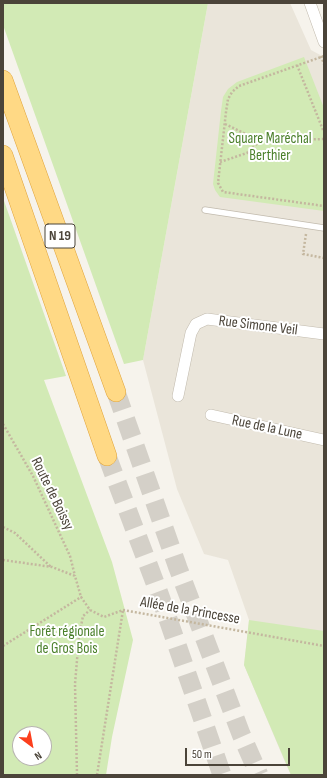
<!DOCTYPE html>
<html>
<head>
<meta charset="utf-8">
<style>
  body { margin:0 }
  #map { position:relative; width:327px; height:778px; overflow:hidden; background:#f6f3ec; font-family:"Sofia Sans Condensed",sans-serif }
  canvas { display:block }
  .frame { position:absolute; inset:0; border:4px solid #4b4439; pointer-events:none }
  .north { position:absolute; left:12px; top:726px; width:40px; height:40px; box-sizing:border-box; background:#fff; border:1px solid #b7b4b0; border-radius:50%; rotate:148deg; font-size:11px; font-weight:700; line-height:16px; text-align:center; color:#4b4439 }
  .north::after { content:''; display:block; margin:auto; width:14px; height:18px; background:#fc3f1d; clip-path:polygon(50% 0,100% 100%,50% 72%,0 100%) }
  .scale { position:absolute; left:185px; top:748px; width:105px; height:18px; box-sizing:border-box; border:2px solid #4b4439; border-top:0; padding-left:5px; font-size:12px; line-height:14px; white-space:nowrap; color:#4b4439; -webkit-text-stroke:3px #fff; paint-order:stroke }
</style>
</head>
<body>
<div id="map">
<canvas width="327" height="778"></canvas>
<div class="frame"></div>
<div class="north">N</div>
<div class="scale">50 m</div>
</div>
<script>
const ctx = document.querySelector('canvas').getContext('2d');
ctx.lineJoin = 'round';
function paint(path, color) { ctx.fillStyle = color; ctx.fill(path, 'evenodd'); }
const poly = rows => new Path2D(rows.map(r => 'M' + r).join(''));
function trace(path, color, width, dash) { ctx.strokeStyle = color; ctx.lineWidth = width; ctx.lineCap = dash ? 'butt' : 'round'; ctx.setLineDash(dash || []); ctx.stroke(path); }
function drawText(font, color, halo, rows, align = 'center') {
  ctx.font = font + ' "Sofia Sans Condensed",sans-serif'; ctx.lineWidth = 4; ctx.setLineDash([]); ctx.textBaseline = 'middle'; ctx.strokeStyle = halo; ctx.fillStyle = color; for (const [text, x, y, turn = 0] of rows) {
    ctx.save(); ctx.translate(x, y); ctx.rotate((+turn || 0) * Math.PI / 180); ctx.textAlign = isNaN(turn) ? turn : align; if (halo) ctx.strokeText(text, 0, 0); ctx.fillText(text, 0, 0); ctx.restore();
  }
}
paint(poly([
  [208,3,290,3,311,50,324,57,324,775,291,775,285,762,244,665,249,620,228,560,204,554,177,489,143,360]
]), '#eae5da');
paint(poly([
  [3,3,208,3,143,360,124,364,3,25],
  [304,57,324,108,324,211,220,197,215,190,213,184,221,111,223,97,228,89,237,82],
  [3,198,66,376,44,380,112,562,133,640,112,737,106,775,3,775],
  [20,734,44,734,44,758,20,758],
  [249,620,324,631,324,775,291,775,244,665]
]), '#d2eab5');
trace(poly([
  [116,392,178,568,241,734,259,775],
  [107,456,160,596,222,775]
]), '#d4d0c8', 19, [19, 10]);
const service = poly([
  [205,210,324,228]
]);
const minor = poly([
  [310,3,324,42],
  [178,396,191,333,196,324,207,319,324,334],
  [211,415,324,440]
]);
const trunk = poly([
  [3,80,116,392],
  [3,155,107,456]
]);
trace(service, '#c2bbae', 7);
trace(minor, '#c2bbae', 12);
trace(trunk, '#e0a43c', 20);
trace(poly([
  [321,56,324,64],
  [324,56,239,86,232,92,228,99,226,112,218,183,223,192,324,206],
  [297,65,323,130],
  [225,124,260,141],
  [220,162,247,153,260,141,324,139],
  [306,234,303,254,324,258],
  [3,424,33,476,70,556,75,576],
  [3,527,15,533,51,567],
  [3,560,52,567,75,576,81,597],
  [123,610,324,646],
  [3,646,81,597,90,610,104,617,123,610],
  [77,775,75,684,79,636,83,616,90,610],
  [97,775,123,610]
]), '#c4b79f', 2.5, [2, 2]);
trace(service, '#fff', 5.5);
trace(minor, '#fff', 11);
trace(trunk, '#ffd985', 19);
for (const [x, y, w] of [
  [60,236,30]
]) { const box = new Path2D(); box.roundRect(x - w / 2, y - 12, w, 24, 3); ctx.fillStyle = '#fff'; ctx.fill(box); trace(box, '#4b4439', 1); }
drawText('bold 14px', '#4b4439', null, [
  ["N 19",60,236]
]);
drawText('15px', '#4a7f2a', '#fff', [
  ["Square Maréchal",270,139],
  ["Berthier",270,156],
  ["Forêt régionale",67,632],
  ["de Gros Bois",67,649]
]);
drawText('15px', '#4b4439', '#fff', [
  ["Rue Simone Veil",258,326,7],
  ["Rue de la Lune",267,428,12],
  ["Route de Boissy",52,494,64],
  ["Allée de la Princesse",190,611,10]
]);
</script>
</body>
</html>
